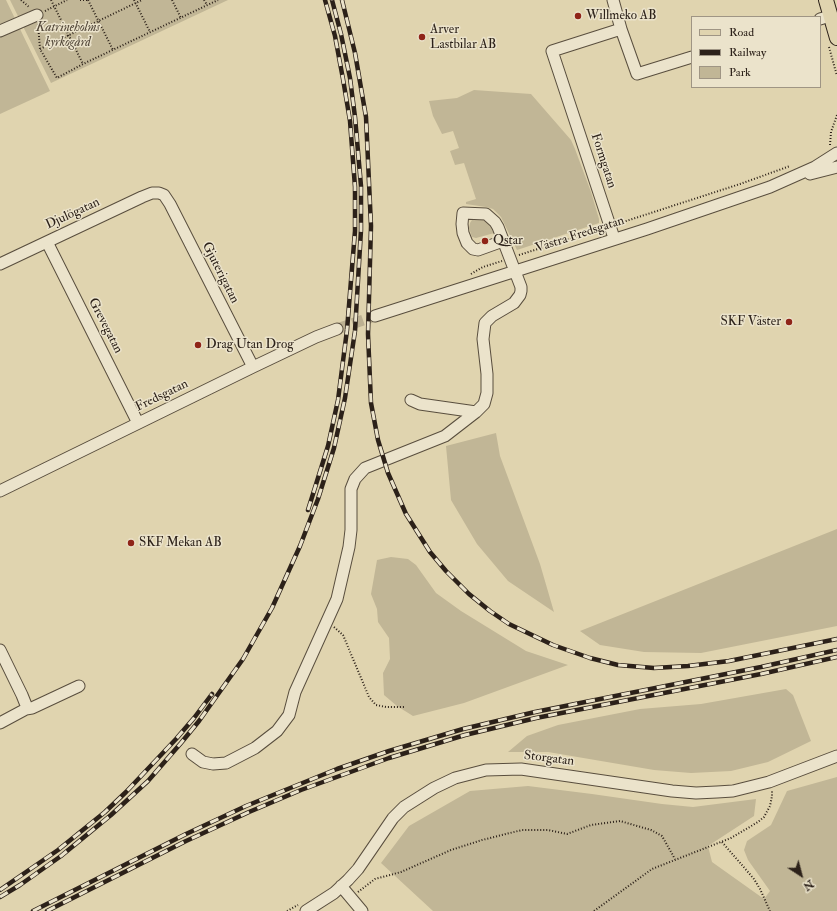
<!DOCTYPE html>
<html>
<head>
<meta charset="utf-8">
<style>
  body { margin:0 }
  #map { position:relative; width:837px; height:911px; overflow:hidden; background:#e0d4af; font-family:"IM FELL Double Pica",serif }
  canvas { display:block }
  .legend { position:absolute; left:691px; top:16px; width:130px; height:72px; box-sizing:border-box; background:#ebe3cb; border:1px solid #9f9584; margin:0; padding:5px 7px; list-style:none; font-size:12px; color:#2c2119 }
  .legend li { display:flex; align-items:center; gap:8px; height:20px }
  .legend b { width:20px; border:1px solid #9f9584 }
  .north { position:absolute; left:781px; top:855px; width:40px; height:40px; -webkit-text-stroke:3px #ebe3cb; paint-order:stroke; rotate:144deg; font-size:11px; font-weight:700; line-height:16px; text-align:center; color:#2c2119 }
  .north::after { content:''; display:block; margin:auto; width:14px; height:18px; background:#2c2119; clip-path:polygon(50% 0,100% 100%,50% 72%,0 100%) }
</style>
</head>
<body>
<div id="map">
<canvas width="837" height="911"></canvas>
<ul class="legend">
<li><b style="height:5px;background:#e0d4af"></b>Road</li>
<li><b style="height:5px;background:#2c2119"></b>Railway</li>
<li><b style="height:11px;background:#c1b696"></b>Park</li>
</ul>
<div class="north">N</div>
</div>
<script>
const ctx = document.querySelector('canvas').getContext('2d');
ctx.lineJoin = 'round';
function paint(path, color) { ctx.fillStyle = color; ctx.fill(path, 'evenodd'); }
const poly = rows => new Path2D(rows.map(r => 'M' + r).join(''));
function trace(path, color, width, dash) { ctx.strokeStyle = color; ctx.lineWidth = width; ctx.lineCap = dash ? 'butt' : 'round'; ctx.setLineDash(dash || []); ctx.stroke(path); }
function drawText(font, color, halo, rows, align = 'center') {
  ctx.font = font + ' "IM FELL Double Pica",serif'; ctx.lineWidth = 3; ctx.setLineDash([]); ctx.textBaseline = 'middle'; ctx.strokeStyle = halo; ctx.fillStyle = color; for (const [text, x, y, turn = 0] of rows) {
    ctx.save(); ctx.translate(x, y); ctx.rotate((+turn || 0) * Math.PI / 180); ctx.textAlign = isNaN(turn) ? turn : align; if (halo) ctx.strokeText(text, 0, 0); ctx.fillText(text, 0, 0); ctx.restore();
  }
}
paint(poly([
  [0,0,6,0,50,91,0,114],
  [10,0,228,0,51,83],
  [474,90,531,94,571,140,575,149,591,192,599,219,599,223,517,250,501,217,493,209,486,207,466,204,466,202,476,199,464,163,455,165,450,151,459,148,453,131,442,134,433,116,429,101,457,98],
  [479,217,485,218,498,232,476,238,472,237,469,228,470,223,472,220],
  [496,433,500,456,540,564,554,612,508,581,477,544,451,500,446,446],
  [837,529,837,626,701,653,644,652,600,645,580,631],
  [391,557,408,559,416,565,436,593,461,611,526,651,568,665,464,703,413,716,397,706,384,695,383,673,390,659,389,638,378,622,377,609,371,594,377,560],
  [786,689,793,695,811,741,768,762,731,771,691,773,654,770,548,752,508,752,527,736,558,725,640,709,701,704],
  [837,777,837,911,433,911,381,863,409,826,470,791,528,786,592,794,662,804,693,807,756,799,754,816,708,846,712,862,764,899,770,891,748,860,744,850,747,841,771,825,787,791]
]), '#c1b696');
trace(poly([
  [337,329,375,316]
]), '#bcb091', 11, [11, 5.5]);
const minor = poly([
  [613,0,621,29,552,51,614,238],
  [820,19,830,16],
  [621,29,637,74,692,57],
  [0,31,37,15],
  [810,174,837,167],
  [47,242,138,423],
  [0,264,142,197,152,193,159,193,164,195,170,204,253,367],
  [375,316,647,229,770,187,815,167,837,153],
  [411,400,420,404,476,412],
  [0,491,253,367,316,337,337,329],
  [0,650,22,695,26,705,26,709],
  [0,723,26,709,32,708,79,686],
  [192,754,203,762,213,764,226,763,255,748,277,731,289,715,295,692,337,599,349,547,351,530,351,489,355,479,365,468,445,436,476,412,484,404,487,393,487,374,483,339,485,323,492,316,514,303,520,295,521,291,521,287,498,227,495,222,486,214,463,213,462,224,463,233,467,243,473,249,478,250,503,241],
  [341,886,362,911],
  [306,911,334,893,348,880,358,869,393,818,404,807,434,788,455,778,486,770,521,769,672,791,696,793,717,792,733,791,769,782,837,756]
]);
const major = poly([
  [826,0,837,38]
]);
trace(minor, '#594e3e', 13);
trace(major, '#2c2119', 16);
trace(poly([
  [21,0,29,7],
  [51,0,83,64],
  [80,0,88,0],
  [88,0,113,50],
  [134,0,150,32],
  [172,0,181,18],
  [204,0,207,5],
  [45,11,67,0],
  [38,24,40,49,57,78,83,64,218,0],
  [829,47,837,76],
  [40,49,142,0],
  [830,145,831,132,837,115],
  [620,223,740,184,790,166],
  [519,255,601,229],
  [471,274,483,267,502,261],
  [334,627,343,635,369,697,376,705,386,707,404,707],
  [722,842,754,879,760,889,770,911],
  [358,892,375,879,401,872,451,850,482,840,522,830,548,830,567,834,591,825,620,821,651,830,662,836,675,859],
  [287,911,298,905],
  [594,911,652,869,731,838,758,822,764,817,770,806,772,796,772,791]
]), '#2c2119', 2, [1, 2]);
trace(minor, '#ebe3cb', 11);
trace(major, '#e0d4af', 14);
const rail = poly([
  [342,0,355,53,366,117,371,226,368,334,371,403,378,440,388,473,406,514,430,552,446,571,469,594,490,611,509,624,553,645,590,658,618,665,654,668,688,666,729,661,837,639],
  [308,510,328,446,338,400,347,330,355,231,355,187,350,121,343,79,335,36,325,0],
  [0,890,58,850,105,812,126,792,176,739,194,718,212,694],
  [0,897,20,885,61,856,111,815,148,781,181,743,199,721,243,659,272,608,300,546,318,499,334,448,345,398,355,331,361,230,361,186,355,117,350,78,341,34,332,0],
  [33,911,186,834,246,806,337,769,389,751,463,729,535,712,761,667,837,650],
  [47,911,186,841,249,812,301,790,389,758,465,735,536,718,761,674,837,657]
]);
trace(rail, '#2c2119', 4.5);
trace(rail, '#ebe3cb', 3, [9]);
for (const [x, y, r, color] of [
  [578,16,4,"#8f2418"],
  [422,37,4,"#8f2418"],
  [485,241,4,"#8f2418"],
  [789,322,4,"#8f2418"],
  [198,345,4,"#8f2418"],
  [131,543,4,"#8f2418"]
]) { const dot = new Path2D(); dot.arc(x, y, r, 0, 2 * Math.PI); ctx.fillStyle = color; ctx.fill(dot); trace(dot, '#ebe3cb', 1.5); }
drawText('13px', '#2c2119', '#ebe3cb', [
  ["Willmeko AB",586,16],
  ["Arver",430,30],
  ["Lastbilar AB",430,45],
  ["Qstar",493,241],
  ["SKF Väster",781,322,"right"],
  ["Drag Utan Drog",206,345],
  ["SKF Mekan AB",139,543]
], 'left');
drawText('italic 13px', '#514638', '#ebe3cb', [
  ["Katrineholms",68,28],
  ["kyrkogård",68,43]
]);
drawText('13px', '#2c2119', '#ebe3cb', [
  ["Formgatan",603,161,72],
  ["Djulögatan",73,214,-25],
  ["Västra Fredsgatan",580,235,-18],
  ["Gjuterigatan",220,273,63],
  ["Grevegatan",105,326,63],
  ["Fredsgatan",162,396,-26],
  ["Storgatan",549,759,7]
]);
</script>
</body>
</html>
